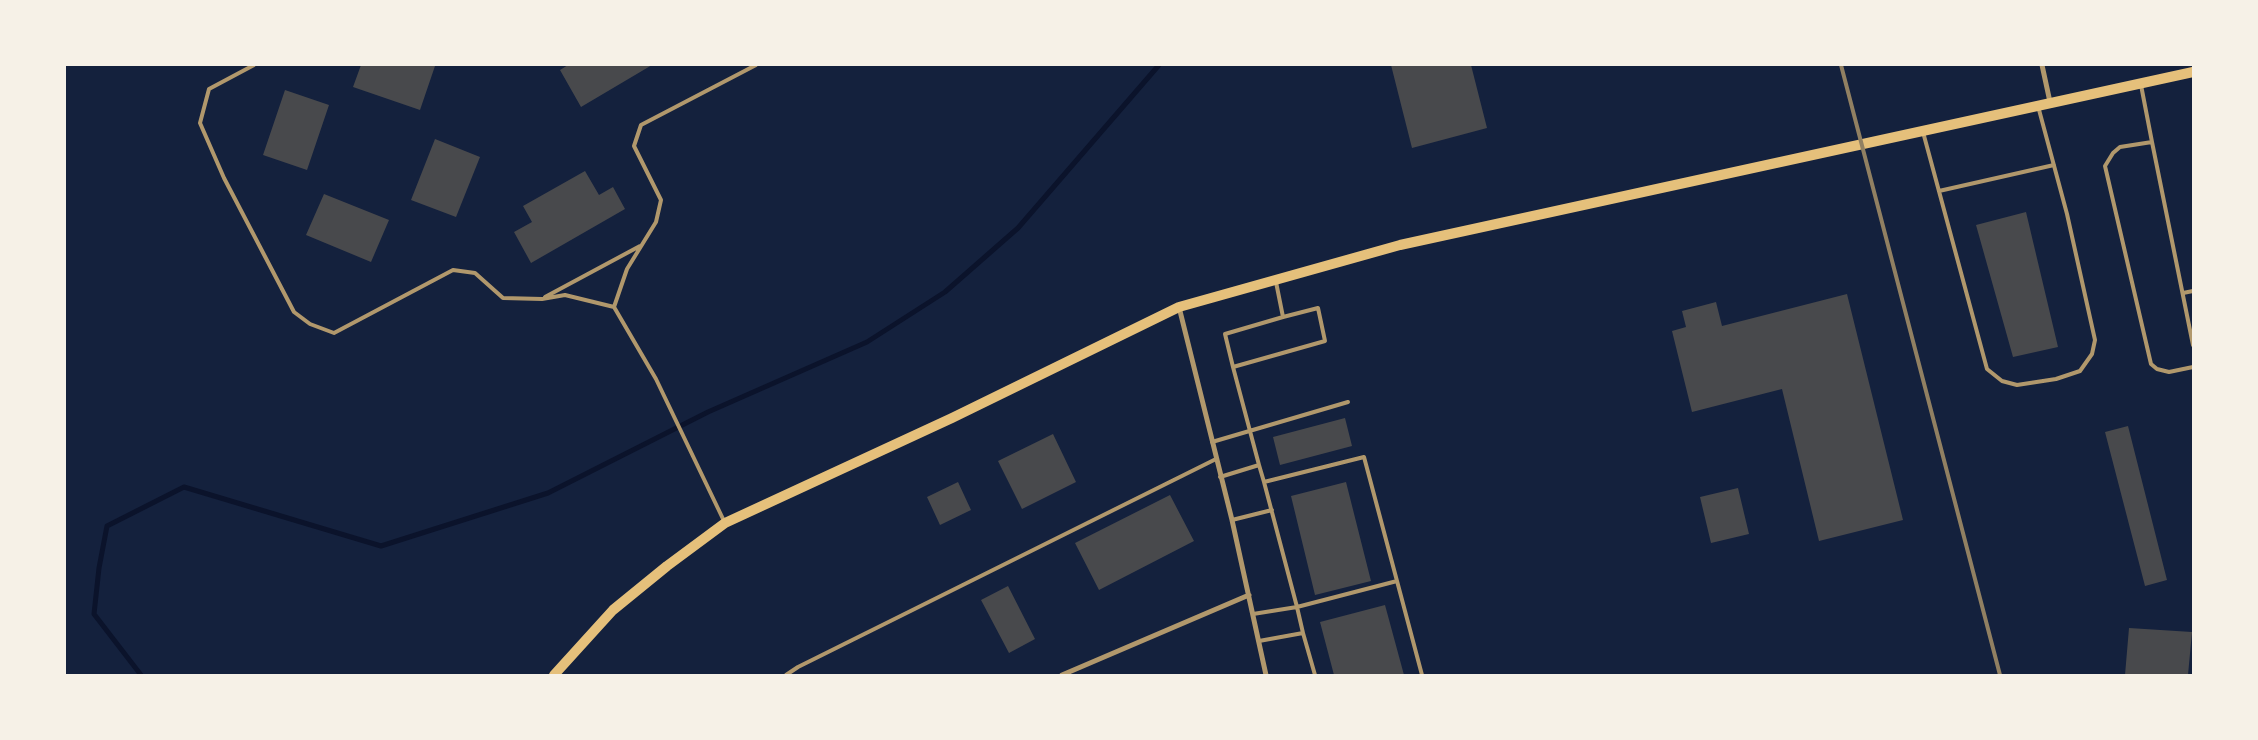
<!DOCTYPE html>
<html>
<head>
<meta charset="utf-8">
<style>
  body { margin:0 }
  #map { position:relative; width:2258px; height:740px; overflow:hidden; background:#14213d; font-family:Quicksand,sans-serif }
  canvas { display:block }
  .frame { position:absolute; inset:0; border:66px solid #f6f1e7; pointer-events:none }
</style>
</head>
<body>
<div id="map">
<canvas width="2258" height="740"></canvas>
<div class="frame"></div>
</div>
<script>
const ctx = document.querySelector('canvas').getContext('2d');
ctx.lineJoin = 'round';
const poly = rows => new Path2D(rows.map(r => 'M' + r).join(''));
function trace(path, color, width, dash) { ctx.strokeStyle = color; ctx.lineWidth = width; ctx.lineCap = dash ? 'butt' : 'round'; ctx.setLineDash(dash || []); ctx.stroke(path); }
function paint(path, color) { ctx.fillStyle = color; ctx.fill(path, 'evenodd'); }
trace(poly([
  [141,675,94,614,99,568,107,526,184,487,381,546,548,493,708,412,867,342,945,292,1018,228,1159,65]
]), '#0b132b', 5);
paint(poly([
  [361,65,432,65,435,66,420,110,353,87],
  [568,65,652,65,581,107,560,70],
  [1391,65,1471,65,1487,128,1412,148],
  [285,90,329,105,307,170,263,155],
  [435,139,480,157,456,217,411,200],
  [585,171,599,195,613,187,625,209,531,263,514,232,532,222,523,206],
  [324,194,389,220,371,262,306,235],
  [2026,212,2058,347,2013,357,1976,225],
  [1847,294,1903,520,1819,541,1782,389,1692,412,1672,331,1686,327,1682,311,1716,302,1722,326],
  [1345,418,1352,446,1280,465,1273,437],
  [2128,426,2167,580,2145,586,2105,432],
  [1053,434,1076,482,1022,509,998,461],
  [958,482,971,510,940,525,927,497],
  [1346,482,1371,581,1315,595,1291,496],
  [1738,488,1749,534,1711,543,1700,497],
  [1170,495,1194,541,1099,590,1075,543],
  [1008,586,1035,639,1009,653,981,600],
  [1385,605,1404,675,1334,675,1320,622],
  [2129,628,2192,632,2188,675,2125,675]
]), '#48494c');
trace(poly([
  [254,65,209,89,200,123,224,178,294,312,310,324,334,333,453,270,475,273,503,298,542,299,565,295,614,307,656,379,724,521],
  [2141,85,2152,142,2120,147,2113,153,2105,166,2151,364,2157,369,2169,372,2193,367],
  [1923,132,1987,369,2002,381,2017,385,2056,379,2080,371,2092,354,2095,340,2067,214,2038,106],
  [2152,142,2193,345],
  [1939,191,2054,165],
  [1276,282,1283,317,1318,308,1325,341,1233,367,1225,334,1283,317],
  [2183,293,2193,291],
  [545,297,640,246],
  [614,307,627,269,656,222,661,200,634,146,641,125,756,65],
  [1212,442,1348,402],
  [1259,465,1264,482,1364,457,1397,581,1297,607,1264,482],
  [1220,477,1259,465,1233,367],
  [1232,520,1272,510],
  [1397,581,1422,675],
  [1253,614,1297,607,1303,633],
  [1259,641,1303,633,1315,675],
  [786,675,798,667,1216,459]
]), '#b1986c', 4);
trace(poly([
  [2042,65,2050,102],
  [1179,307,1232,520,1266,675],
  [1062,675,1249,595]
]), '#b1986c', 5);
trace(poly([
  [554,675,613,610,667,566,725,523,952,418,1179,307,1400,245,2193,72]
]), '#e5c07b', 10);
trace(poly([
  [1841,65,2000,675]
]), '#918062', 4);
</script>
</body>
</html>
